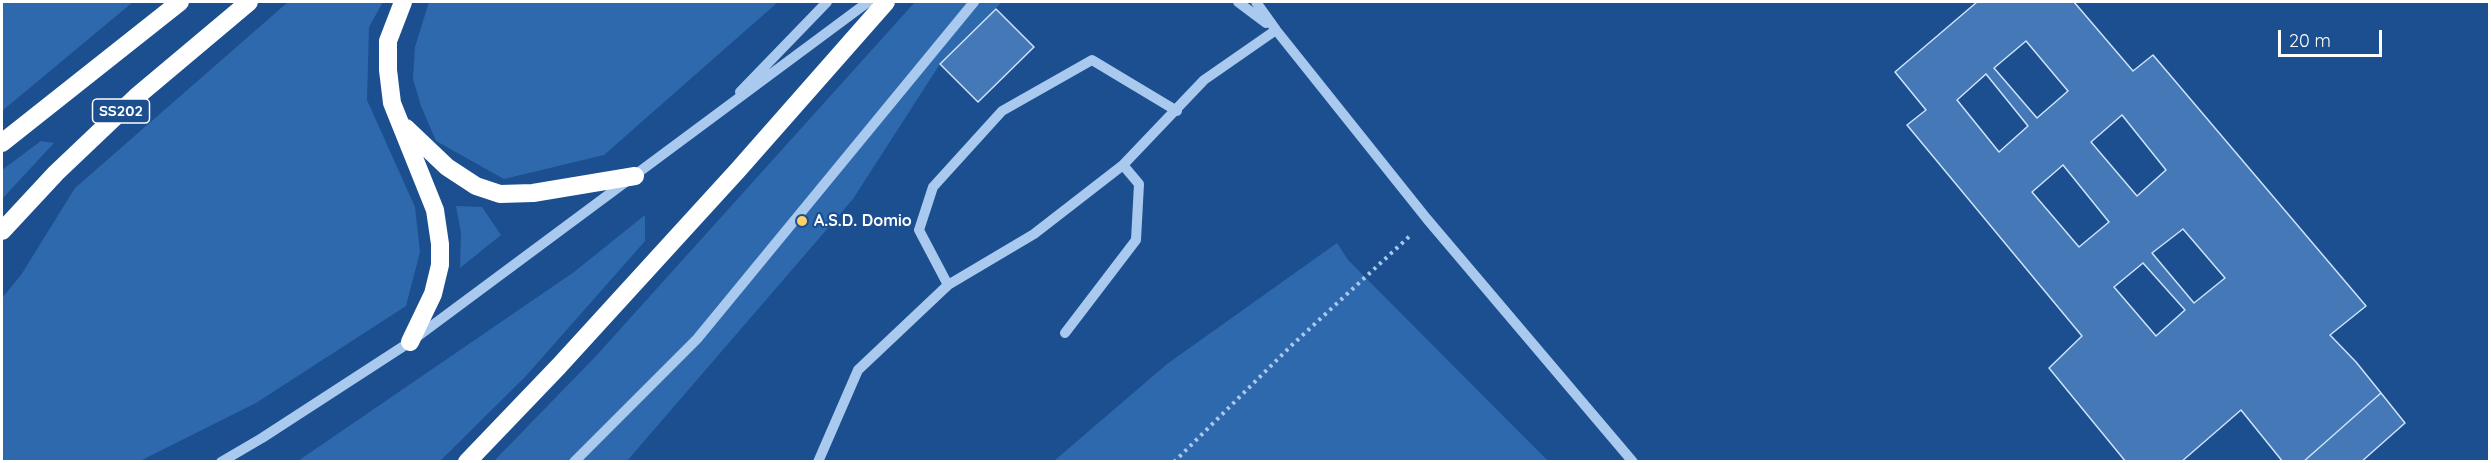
<!DOCTYPE html>
<html>
<head>
<meta charset="utf-8">
<style>
  body { margin:0 }
  #map { position:relative; width:2491px; height:463px; overflow:hidden; background:#1b4f8f; font-family:Quicksand,sans-serif }
  canvas { display:block }
  .frame { position:absolute; inset:0; border:3px solid #fff; pointer-events:none }
  .scale { position:absolute; left:2278px; top:30px; width:104px; height:27px; box-sizing:border-box; border:3px solid #fff; border-top:0; padding-left:8px; font-size:18px; line-height:21px; white-space:nowrap; color:#fff; -webkit-text-stroke:4px #1b4f8f; paint-order:stroke }
</style>
</head>
<body>
<div id="map">
<canvas width="2491" height="463"></canvas>
<div class="frame"></div>
<div class="scale">20 m</div>
</div>
<script>
const ctx = document.querySelector('canvas').getContext('2d');
ctx.lineJoin = 'round';
function paint(path, color) { ctx.fillStyle = color; ctx.fill(path, 'evenodd'); }
const poly = rows => new Path2D(rows.map(r => 'M' + r).join(''));
function trace(path, color, width, dash) { ctx.strokeStyle = color; ctx.lineWidth = width; ctx.lineCap = dash ? 'butt' : 'round'; ctx.setLineDash(dash || []); ctx.stroke(path); }
function drawText(font, color, halo, rows, align = 'center') {
  ctx.font = font + ' Quicksand,sans-serif'; ctx.lineWidth = 4.5; ctx.setLineDash([]); ctx.textBaseline = 'middle'; ctx.strokeStyle = halo; ctx.fillStyle = color; for (const [text, x, y, turn = 0] of rows) {
    ctx.save(); ctx.translate(x, y); ctx.rotate((+turn || 0) * Math.PI / 180); ctx.textAlign = isNaN(turn) ? turn : align; if (halo) ctx.strokeText(text, 0, 0); ctx.fillText(text, 0, 0); ctx.restore();
  }
}
paint(poly([
  [2,2,133,2,2,111],
  [288,2,383,2,369,27,367,100,415,207,420,252,406,306,256,403,140,461,2,461,2,298,21,275,75,188],
  [429,2,778,2,604,155,504,179,436,141,421,106,413,79,415,47],
  [915,2,1002,2,940,64,853,199,627,461,493,462,596,356],
  [41,141,54,143,2,199,2,170],
  [456,206,482,207,501,235,460,268,461,233],
  [645,215,645,241,526,376,440,461,298,461,574,272],
  [1337,243,1348,260,1548,461,1054,461,1167,364]
]), '#2e69ad');
const building = poly([
  [1977,2,2074,2,2133,71,2153,55,2366,306,2330,335,2356,362,2381,393,2303,462,2283,462,2241,410,2181,462,2126,462,2049,368,2082,336,1907,125,1926,110,1895,72,1977,2],
  [2026,41,2068,91,2037,118,1994,68,2026,41],
  [1986,74,2028,126,1999,152,1957,100,1986,74],
  [2122,115,2166,170,2137,196,2091,142,2122,115],
  [2063,165,2109,222,2079,247,2032,192,2063,165],
  [2183,229,2225,278,2194,303,2152,253,2183,229],
  [2143,263,2185,310,2156,336,2114,287,2143,263],
  [996,9,1034,47,978,102,940,64,996,9],
  [2381,393,2405,423,2361,462,2303,462,2381,393]
]);
paint(building, '#4478b7');
trace(building, '#cfe3fa', 1.5);
trace(poly([
  [1174,462,1292,345,1412,234]
]), '#a9c9ee', 4, [3, 4.5]);
trace(poly([
  [1238,2,1266,23],
  [1256,2,1276,30,1427,219,1633,462],
  [740,92,827,2],
  [948,285,919,230,933,187,1002,111,1092,60,1177,111],
  [1065,333,1136,240,1139,184,1123,165],
  [221,462,262,438,410,342,868,2],
  [574,462,697,339,974,2],
  [818,462,858,370,948,285,1034,234,1123,165,1204,80,1276,30]
]), '#a9c9ee', 10);
trace(poly([
  [403,2,388,41,388,70,392,103,435,210,440,244,440,265,433,294,410,342],
  [406,128,447,167,476,186,500,194,533,193,635,176],
  [2,143,180,2],
  [2,231,56,173,136,97,249,2],
  [467,462,559,366,738,170,886,2]
]), '#fff', 18);
for (const [x, y, r, color] of [
  [802,221,6,"#ffd166"]
]) { const dot = new Path2D(); dot.arc(x, y, r, 0, 2 * Math.PI); ctx.fillStyle = color; ctx.fill(dot); trace(dot, '#1b4f8f', 2); }
for (const [x, y, w] of [
  [121,111,57]
]) { const box = new Path2D(); box.roundRect(x - w / 2, y - 12, w, 24, 4.5); ctx.fillStyle = '#1b4f8f'; ctx.fill(box); trace(box, '#fff', 1.5); }
drawText('bold 15px', '#fff', null, [
  ["SS202",121,111]
]);
drawText('bold 16px', '#fff', '#1b4f8f', [
  ["A.S.D. Domio",814,221]
], 'left');
</script>
</body>
</html>
